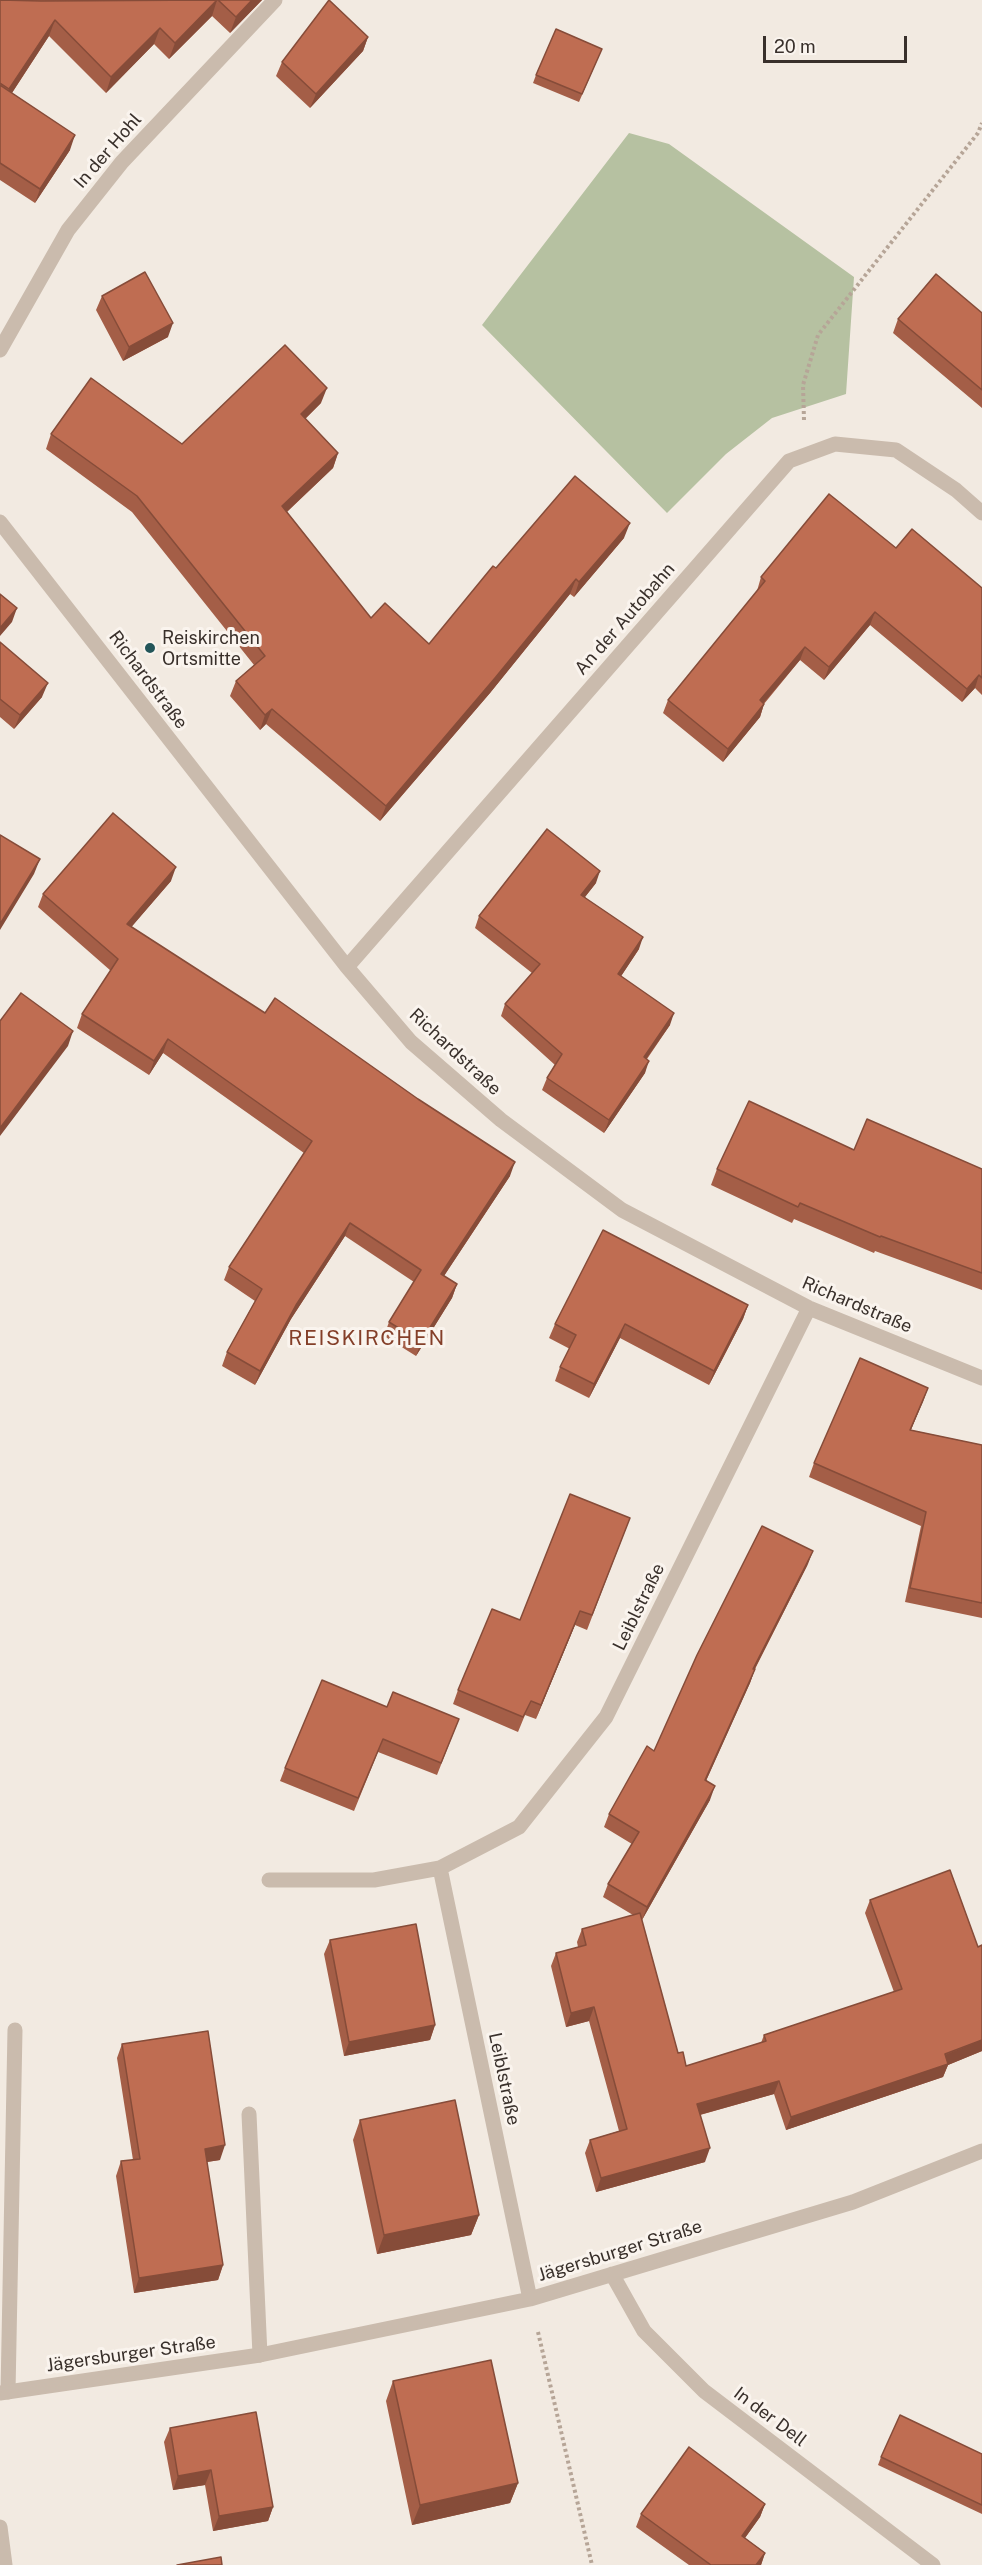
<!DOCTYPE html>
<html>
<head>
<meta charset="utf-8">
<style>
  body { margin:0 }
  #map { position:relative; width:982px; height:2565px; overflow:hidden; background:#f2eae1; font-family:"Public Sans",sans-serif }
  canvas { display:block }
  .scale { position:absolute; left:763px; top:36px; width:144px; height:27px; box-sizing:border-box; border:3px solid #39302b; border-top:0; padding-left:8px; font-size:18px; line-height:21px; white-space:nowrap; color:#39302b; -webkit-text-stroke:4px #faf4ee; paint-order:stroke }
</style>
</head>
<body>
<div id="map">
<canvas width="982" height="2565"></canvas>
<div class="scale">20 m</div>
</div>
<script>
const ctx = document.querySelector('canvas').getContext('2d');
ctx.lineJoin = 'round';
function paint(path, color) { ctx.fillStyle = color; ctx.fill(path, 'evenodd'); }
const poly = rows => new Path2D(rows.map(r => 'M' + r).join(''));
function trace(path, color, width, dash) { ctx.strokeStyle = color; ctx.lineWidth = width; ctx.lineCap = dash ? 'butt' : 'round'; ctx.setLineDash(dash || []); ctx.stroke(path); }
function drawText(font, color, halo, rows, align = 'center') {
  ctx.font = font + ' "Public Sans",sans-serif'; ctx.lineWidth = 6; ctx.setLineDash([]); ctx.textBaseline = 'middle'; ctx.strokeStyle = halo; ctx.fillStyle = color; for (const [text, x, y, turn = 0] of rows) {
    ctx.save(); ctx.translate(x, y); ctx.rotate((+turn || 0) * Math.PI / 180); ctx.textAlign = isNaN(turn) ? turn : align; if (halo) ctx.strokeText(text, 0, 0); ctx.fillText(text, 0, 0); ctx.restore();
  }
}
paint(poly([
  [629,133,669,144,854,277,846,394,772,418,726,454,667,513,482,325]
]), '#b6c1a1');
trace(poly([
  [804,420,803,385,818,335,978,133,982,123],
  [538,2332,592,2565]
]), '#b6a597', 4, [3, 3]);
trace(poly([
  [249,2114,260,2355],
  [8,2392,15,2030]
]), '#cabbad', 15);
trace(poly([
  [0,350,68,230,122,162,275,0],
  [0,522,347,967,411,1042,501,1120,622,1210,809,1308,982,1378],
  [347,967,789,461,835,444,896,450,956,490,982,513],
  [440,1868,530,2299],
  [269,1880,374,1880,440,1868,519,1827,606,1717,809,1308],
  [612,2274,644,2331,704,2391,933,2565],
  [0,2393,260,2355,530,2299,853,2202,982,2151],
  [0,2527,5,2565]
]), '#cabbad', 15);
paint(poly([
  [0,0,262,0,230,33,212,16,169,59,154,44,106,93,49,36,12,93,70,150,35,203,0,180],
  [368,37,363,51,310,108,276,76,282,62],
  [599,56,579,102,533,83,536,75],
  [102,296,168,337,123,361,96,310],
  [982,313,982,408,893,333,898,319],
  [321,403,305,419,338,453,333,468,287,512,371,618,429,644,496,568,624,538,574,597,570,594,490,693,380,821,266,724,260,730,230,696,236,681,254,665,132,512,46,449,51,434,182,444],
  [896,548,982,588,982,695,975,688,962,702,870,625,824,680,800,660,764,704,760,717,723,762,663,713,668,700,757,591,761,577],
  [0,642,42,697,14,729,0,717],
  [171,881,131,927,510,1176,444,1276,457,1284,452,1298,416,1356,384,1336,389,1322,414,1282,345,1236,291,1319,255,1385,222,1366,227,1352,255,1301,224,1280,229,1267,304,1153,163,1053,149,1075,77,1028,82,1014,111,971,38,907,43,894],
  [596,883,585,897,639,949,621,976,670,1025,647,1059,645,1073,604,1133,542,1090,547,1078,555,1065,501,1016,505,1004,532,973,475,928,479,916],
  [854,1150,982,1169,982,1290,875,1251,874,1253,794,1219,792,1223,711,1185,717,1169],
  [748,1305,743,1319,709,1385,620,1338,589,1398,555,1381,560,1367,570,1349,549,1338,555,1324],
  [928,1388,911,1430,982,1445,982,1618,905,1602,921,1526,809,1477,814,1463],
  [630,1518,587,1630,575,1625,536,1719,525,1715,518,1732,453,1704,458,1690,520,1620],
  [808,1564,755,1669,750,1683,706,1781,710,1800,642,1920,678,2053,686,2066,761,2043,764,2035,894,1992,865,1913,870,1900,978,1947,982,1945,982,2051,948,2065,943,2077,786,2130,774,2094,700,2115,705,2162,596,2192,585,2153,590,2140,619,2131,589,2021,566,2027,551,1966,556,1953,578,1947,577,1942,582,1929,633,1915,603,1897,608,1884,632,1844,604,1827,609,1814,654,1751],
  [387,1707,459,1719,437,1775,378,1752,354,1811,280,1781,285,1768],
  [330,1940,435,2025,430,2040,344,2056,324,1954],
  [122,2044,220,2160,207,2162,223,2265,218,2280,134,2293,116,2176,121,2161,133,2160,117,2058],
  [360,2120,479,2215,471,2235,377,2254,353,2140],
  [393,2381,518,2483,510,2503,412,2525,386,2401],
  [170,2428,273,2507,268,2521,213,2531,205,2485,173,2490,164,2442],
  [982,2454,982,2514,878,2465,881,2457],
  [765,2504,760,2517,745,2538,765,2553,761,2565,689,2565,636,2527,641,2514]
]), '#a45e47');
paint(poly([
  [217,0,212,16,169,59,175,43],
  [252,0,262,0,230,33,236,17],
  [55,20,49,36,4,105,9,89],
  [160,28,154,44,106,93,111,77],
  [368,37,363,51,310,108,316,94],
  [75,135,70,150,35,203,40,189],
  [173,323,168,337,123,361,129,347],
  [327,388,321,403,295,429,301,414],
  [338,453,333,468,277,521,282,506],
  [630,523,624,538,574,597,579,582],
  [576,579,570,594,490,693,380,821,386,806],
  [17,608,12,622,0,636,0,628],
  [875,612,870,625,824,680,829,667],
  [805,647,800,660,755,713,760,700],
  [979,675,975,688,962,702,967,689],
  [48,683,42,697,14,729,20,715],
  [764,704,760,717,723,762,728,749],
  [272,709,266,724,260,730,265,715],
  [40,859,34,874,0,930,0,924],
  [176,867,171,881,122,938,127,924],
  [600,871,596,883,577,907,581,895],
  [643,937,639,949,614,987,618,974],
  [674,1013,670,1025,639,1069,644,1057],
  [73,1031,68,1046,0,1136,0,1128],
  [168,1039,163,1053,149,1075,154,1061],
  [649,1061,645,1073,604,1133,609,1120],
  [515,1162,510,1176,436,1288,441,1274],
  [350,1223,345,1236,291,1319,255,1385,260,1371,296,1305],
  [457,1284,452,1298,416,1356,421,1342],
  [748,1305,743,1319,709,1385,714,1371],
  [625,1324,620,1338,589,1398,594,1384],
  [928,1388,923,1402,905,1443,910,1430],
  [813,1551,808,1564,748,1682,753,1669],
  [580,1611,575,1625,536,1719,541,1705],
  [755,1669,750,1683,700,1794,705,1780],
  [715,1786,710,1800,642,1920,647,1907],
  [594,2007,589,2021,566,2027,571,2013],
  [435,2025,430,2040,344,2056,349,2042],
  [982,2040,982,2051,948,2065,943,2077,786,2130,791,2117],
  [779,2081,774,2094,692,2117,697,2104],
  [225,2145,220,2160,200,2163,205,2149],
  [710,2148,705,2162,596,2192,601,2178],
  [479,2215,471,2235,377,2254,384,2235],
  [223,2265,218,2280,134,2293,139,2278],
  [211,2470,205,2485,173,2490,178,2476],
  [518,2483,510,2503,412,2525,420,2505],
  [765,2504,760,2517,737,2549,742,2536],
  [273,2507,268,2521,213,2531,219,2516],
  [765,2553,761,2565,756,2565]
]), '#864c39');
const building = poly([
  [0,0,41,1,217,0,175,43,160,28,111,77,55,20,9,89,0,83,0,0],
  [218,0,252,0,236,17,218,0],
  [329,0,368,37,316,94,282,62,329,0],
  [556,29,602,49,582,94,536,75,556,29],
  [0,85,75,135,40,189,0,163,0,85],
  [145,272,173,323,129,347,102,296,145,272],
  [936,274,982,313,982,390,898,319,936,274],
  [285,345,327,388,301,414,338,453,282,506,371,618,385,603,429,644,493,566,496,568,575,476,630,523,579,582,576,579,495,678,386,806,272,709,265,715,236,681,265,656,137,496,51,434,91,378,182,444,285,345],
  [829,494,896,548,912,529,982,588,982,678,979,675,967,689,875,612,829,667,805,647,760,700,764,704,728,749,668,700,765,581,761,577,829,494],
  [0,594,17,608,0,628,0,594],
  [0,642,48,683,20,715,0,699,0,642],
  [113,813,176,867,127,924,265,1013,275,998,418,1099,515,1162,441,1274,457,1284,421,1342,389,1322,421,1270,350,1223,296,1305,260,1371,227,1352,262,1289,229,1267,312,1141,168,1039,154,1061,82,1014,118,959,43,894,113,813],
  [547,829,600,871,581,895,643,937,618,974,674,1013,644,1057,649,1061,609,1120,547,1078,562,1054,505,1004,540,964,479,916,547,829],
  [0,835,40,859,0,924,0,835],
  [21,993,73,1031,0,1128,0,1021,21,993],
  [749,1101,854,1150,867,1119,982,1169,982,1273,881,1236,880,1237,800,1203,798,1207,717,1169,749,1101],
  [603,1230,748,1305,714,1371,625,1324,594,1384,560,1367,576,1335,555,1324,603,1230],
  [860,1358,928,1388,910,1430,982,1445,982,1603,910,1588,926,1512,814,1463,860,1358],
  [570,1494,630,1518,592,1615,580,1611,541,1705,531,1701,523,1717,458,1690,492,1609,520,1620,570,1494],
  [762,1526,813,1551,753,1669,755,1669,705,1780,715,1786,647,1907,608,1884,639,1832,609,1814,647,1746,654,1751,697,1655,762,1526],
  [322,1680,387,1707,393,1692,459,1719,441,1763,383,1739,358,1798,285,1768,322,1680],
  [950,1870,978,1947,982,1945,982,2040,945,2054,948,2064,791,2117,779,2081,697,2104,710,2148,601,2178,590,2140,627,2129,594,2007,571,2013,556,1953,586,1945,582,1929,640,1913,678,2053,683,2052,686,2066,766,2041,764,2035,902,1989,870,1900,950,1870],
  [416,1924,435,2025,349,2042,330,1940,416,1924],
  [208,2031,225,2145,205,2149,223,2265,139,2278,121,2161,140,2159,122,2044,208,2031],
  [455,2100,479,2215,384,2235,360,2120,455,2100],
  [491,2360,518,2483,420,2505,393,2381,491,2360],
  [256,2412,273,2507,219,2516,211,2470,178,2476,170,2428,256,2412],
  [900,2415,982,2454,982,2505,881,2457,900,2415],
  [689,2447,765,2504,742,2536,765,2553,756,2565,711,2565,641,2514,689,2447],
  [221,2557,222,2565,177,2565,221,2557]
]);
paint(building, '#bf6d52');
trace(building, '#864c39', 1.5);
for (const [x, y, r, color] of [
  [150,648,6,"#235559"]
]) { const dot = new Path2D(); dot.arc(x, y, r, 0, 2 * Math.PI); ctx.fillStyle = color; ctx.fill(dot); trace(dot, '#faf4ee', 2); }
drawText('18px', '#39302b', '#faf4ee', [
  ["In der Hohl",108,151,-49],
  ["An der Autobahn",625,619,-49],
  ["Richardstraße",148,680,53],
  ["Richardstraße",455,1052,43],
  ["Richardstraße",857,1305,23],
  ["Leiblstraße",639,1607,-64],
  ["Leiblstraße",504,2079,78],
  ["Jägersburger Straße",620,2251,-17],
  ["Jägersburger Straße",131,2354,-8],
  ["In der Dell",770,2417,37]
]);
drawText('18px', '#39302b', '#faf4ee', [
  ["Reiskirchen",162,638],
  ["Ortsmitte",162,659]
], 'left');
ctx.letterSpacing = '1.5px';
drawText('21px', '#843f29', '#faf4ee', [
  ["REISKIRCHEN",367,1339]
]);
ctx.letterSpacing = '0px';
</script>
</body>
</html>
